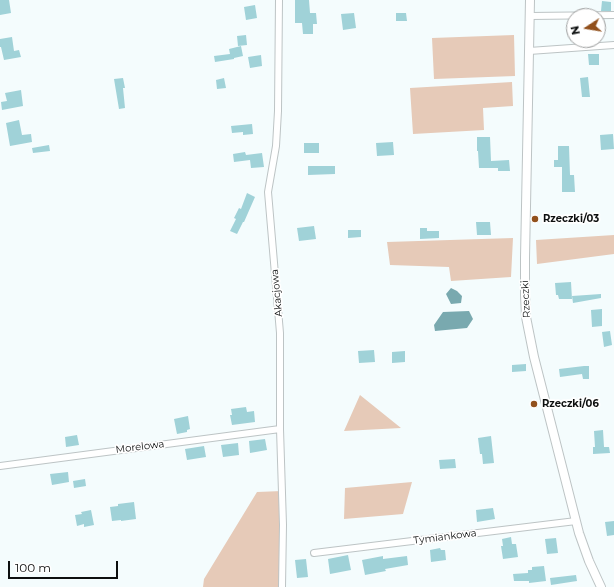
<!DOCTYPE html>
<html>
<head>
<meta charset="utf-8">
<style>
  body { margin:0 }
  #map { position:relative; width:614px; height:587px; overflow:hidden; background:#f4fcfd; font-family:Montserrat,sans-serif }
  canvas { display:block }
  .north { position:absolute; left:566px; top:8px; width:40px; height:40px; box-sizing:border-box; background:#fff; border:1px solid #9e9f9f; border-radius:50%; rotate:258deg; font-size:11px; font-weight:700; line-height:16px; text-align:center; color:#0d0f0f }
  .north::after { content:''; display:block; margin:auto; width:14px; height:18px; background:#91501c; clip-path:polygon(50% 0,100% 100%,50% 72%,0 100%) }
  .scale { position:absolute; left:8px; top:561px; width:110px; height:18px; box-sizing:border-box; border:2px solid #0d0f0f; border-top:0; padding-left:5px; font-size:12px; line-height:14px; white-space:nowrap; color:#0d0f0f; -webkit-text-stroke:3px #fff; paint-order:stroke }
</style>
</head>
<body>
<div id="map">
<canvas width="614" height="587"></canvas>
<div class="north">N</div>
<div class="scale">100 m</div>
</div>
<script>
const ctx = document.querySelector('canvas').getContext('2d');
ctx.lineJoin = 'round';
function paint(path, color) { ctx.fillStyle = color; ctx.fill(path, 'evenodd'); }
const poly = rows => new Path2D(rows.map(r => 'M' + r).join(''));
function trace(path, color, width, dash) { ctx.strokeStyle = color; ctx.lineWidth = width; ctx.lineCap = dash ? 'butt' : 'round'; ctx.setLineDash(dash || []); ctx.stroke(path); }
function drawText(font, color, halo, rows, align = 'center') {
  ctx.font = font + ' Montserrat,sans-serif'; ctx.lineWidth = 3.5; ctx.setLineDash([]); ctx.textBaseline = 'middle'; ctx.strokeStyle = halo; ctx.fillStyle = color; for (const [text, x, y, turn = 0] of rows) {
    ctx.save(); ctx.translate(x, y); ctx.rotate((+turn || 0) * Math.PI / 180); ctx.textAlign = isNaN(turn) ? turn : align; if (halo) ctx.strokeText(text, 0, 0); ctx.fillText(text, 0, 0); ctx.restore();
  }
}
paint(poly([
  [514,35,515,76,434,79,432,38],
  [512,82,513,106,483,108,484,130,413,134,410,88],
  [614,235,614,254,537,264,536,240],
  [513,238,511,277,451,281,449,267,390,265,387,242],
  [360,395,401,428,344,431],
  [412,482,403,514,344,519,345,488],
  [282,491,282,587,203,587,204,579,257,492]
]), '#e6cab8');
paint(poly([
  [451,288,457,291,462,296,461,303,451,304,446,294],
  [469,311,473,319,467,328,435,331,434,325,443,312]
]), '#79a9af');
paint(poly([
  [0,0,9,0,11,13,0,15],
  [295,0,309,0,310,13,316,13,317,24,313,24,313,34,303,34,302,23,295,23],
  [602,1,611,2,611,11,601,11],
  [255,5,257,18,246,20,244,7],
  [354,13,356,28,343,30,341,14],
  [396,13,406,13,407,21,396,21],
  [246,35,247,45,238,46,237,36],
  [12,37,14,51,19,50,21,57,4,60,1,47,0,47,0,39],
  [241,46,243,56,234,58,234,59,215,62,214,56,230,54,229,49],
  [588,54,599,54,599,65,589,65],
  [261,55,262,66,250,68,248,57],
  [588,77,590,97,582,97,580,78],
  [123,78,125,88,123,88,125,108,119,109,114,79],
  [224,78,226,88,217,89,216,80],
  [21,90,23,106,2,110,1,102,7,101,5,93],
  [19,120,22,135,31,134,32,142,10,146,6,123],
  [252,124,253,134,243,135,243,132,232,133,231,126],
  [613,134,614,149,601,150,600,135],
  [477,137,490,137,491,161,509,160,510,171,498,171,498,168,479,168,478,151,477,151],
  [393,142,394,155,377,156,376,143],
  [304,143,319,143,319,153,304,153],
  [49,145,50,151,33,153,32,148],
  [558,146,569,146,570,175,574,175,575,192,562,192,562,167,554,167,554,160,558,160],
  [245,152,246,155,262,153,264,167,251,168,250,160,234,162,233,154],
  [308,166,335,166,335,174,308,175],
  [247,193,255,197,244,222,243,222,237,234,230,231,236,219,234,218,239,208,241,209],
  [476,222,490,222,491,235,477,235],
  [314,226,316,239,299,241,297,228],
  [420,228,427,228,427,231,439,231,439,238,420,239],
  [348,230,361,230,361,237,348,238],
  [571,282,572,299,559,299,558,295,556,295,555,283],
  [601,294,601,298,573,303,572,296],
  [602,309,602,326,592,327,591,310],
  [610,331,612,345,604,347,602,332],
  [374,350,375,362,359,363,358,351],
  [405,351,405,362,392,363,392,352],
  [526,364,526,371,512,372,512,365],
  [584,366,589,366,589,379,583,379,582,374,560,377,559,369],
  [246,407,247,412,254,411,255,422,232,425,230,415,232,415,231,409],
  [188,416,190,429,187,430,187,432,177,434,174,419],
  [603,430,604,447,609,447,610,453,593,454,593,447,595,447,594,431],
  [77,435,79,445,66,447,65,437],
  [491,436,494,463,483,464,482,454,480,454,478,438],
  [265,439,267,450,250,453,249,441],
  [238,443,239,455,223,457,221,445],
  [204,446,206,457,187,460,185,449],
  [455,459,456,468,440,469,439,460],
  [68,472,69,482,52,485,50,474],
  [85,479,86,486,74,488,73,481],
  [134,502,136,519,121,521,121,520,112,521,110,507,118,506,118,504],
  [493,508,495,519,477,522,476,510],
  [91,510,94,525,84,527,84,524,77,526,75,515,82,514,81,512],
  [614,521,614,535,607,536,605,522],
  [511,537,512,544,516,544,518,557,503,559,501,546,503,546,502,539],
  [556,538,558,553,547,554,545,539],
  [440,548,441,550,445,550,446,560,431,562,430,550],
  [348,555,351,570,330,574,328,559],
  [383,556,383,559,407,556,408,565,385,569,386,571,365,575,362,560],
  [306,559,308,577,297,578,295,560],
  [544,566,546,581,529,583,529,581,514,581,513,574,528,573,528,570,532,570,532,567],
  [576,575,577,581,551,585,550,578]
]), '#a0d2d8');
const minor = poly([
  [279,0,278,111,276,146,268,192,280,333,280,429,283,525,282,587],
  [530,16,614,15],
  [529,51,614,45],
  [0,466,280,429],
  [314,553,576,521]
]);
const secondary = poly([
  [530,0,525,258,525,295,526,317,534,357,579,533,589,561,601,587]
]);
trace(minor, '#bdc4c5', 8);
trace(secondary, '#bdc4c5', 10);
trace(minor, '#fff', 6);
trace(secondary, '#fff', 8);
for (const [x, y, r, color] of [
  [535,219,4,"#91501c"],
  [534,404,4,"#91501c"]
]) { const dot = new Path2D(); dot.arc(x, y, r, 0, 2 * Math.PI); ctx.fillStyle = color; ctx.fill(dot); trace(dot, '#fff', 1.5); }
drawText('bold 10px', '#0d0f0f', '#fff', [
  ["Rzeczki/03",543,219],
  ["Rzeczki/06",542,404]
], 'left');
drawText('10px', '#0d0f0f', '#fff', [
  ["Akacjowa",277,293,-95],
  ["Rzeczki",526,299,-93],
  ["Morelowa",140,447,-7],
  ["Tymiankowa",445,537,-7]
]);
</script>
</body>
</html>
